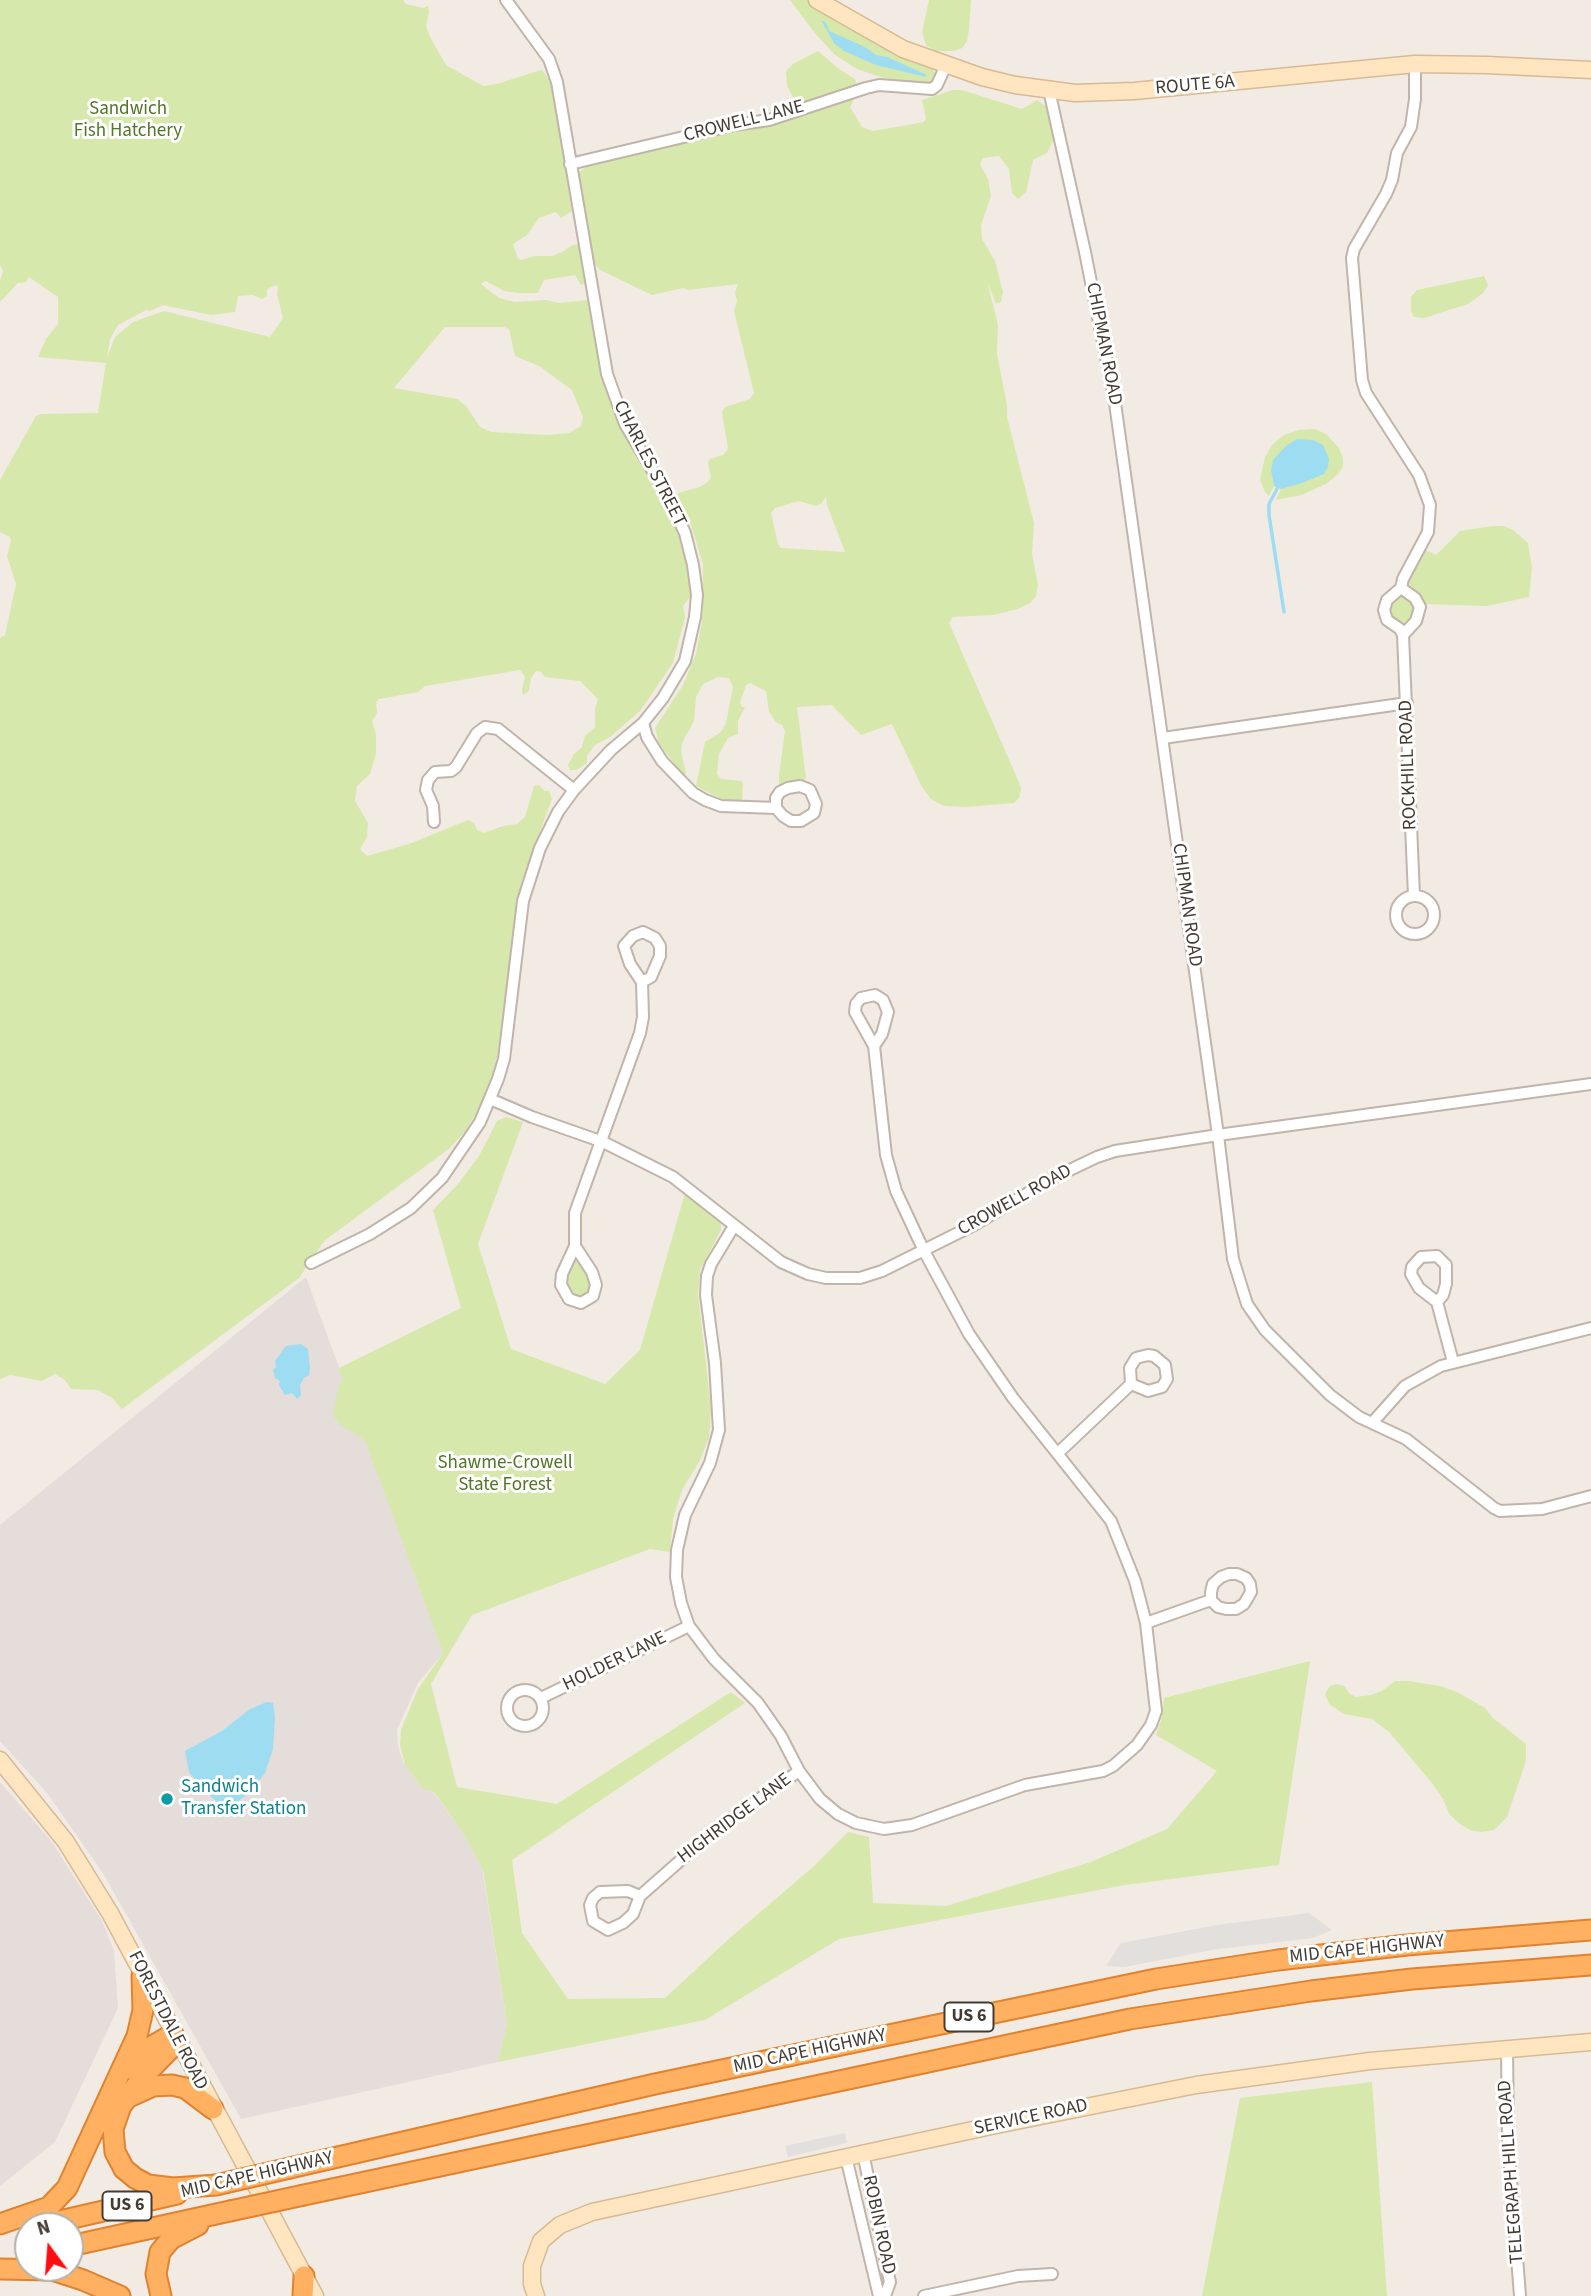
<!DOCTYPE html>
<html>
<head>
<meta charset="utf-8">
<style>
  body { margin:0 }
  #map { position:relative; width:1591px; height:2296px; overflow:hidden; background:#f2ebe3; font-family:"Source Sans 3",sans-serif }
  canvas { display:block }
  .north { position:absolute; left:14px; top:2212px; width:70px; height:70px; box-sizing:border-box; background:#fff; border:2px solid #b4b1ad; border-radius:50%; rotate:344deg; font-size:19px; font-weight:700; line-height:28px; text-align:center; color:#443b33 }
  .north::after { content:''; display:block; margin:auto; width:24px; height:32px; background:#fe0e11; clip-path:polygon(50% 0,100% 100%,50% 72%,0 100%) }
</style>
</head>
<body>
<div id="map">
<canvas width="1591" height="2296"></canvas>
<div class="north">N</div>
</div>
<script>
const ctx = document.querySelector('canvas').getContext('2d');
ctx.lineJoin = 'round';
function paint(path, color) { ctx.fillStyle = color; ctx.fill(path, 'evenodd'); }
const poly = rows => new Path2D(rows.map(r => 'M' + r).join(''));
function trace(path, color, width, dash) { ctx.strokeStyle = color; ctx.lineWidth = width; ctx.lineCap = dash ? 'butt' : 'round'; ctx.setLineDash(dash || []); ctx.stroke(path); }
function drawText(font, color, halo, rows, align = 'center') {
  ctx.font = font + ' "Source Sans 3",sans-serif'; ctx.lineWidth = 6; ctx.setLineDash([]); ctx.textBaseline = 'middle'; ctx.strokeStyle = halo; ctx.fillStyle = color; for (const [text, x, y, turn = 0] of rows) {
    ctx.save(); ctx.translate(x, y); ctx.rotate((+turn || 0) * Math.PI / 180); ctx.textAlign = isNaN(turn) ? turn : align; if (halo) ctx.strokeText(text, 0, 0); ctx.fillText(text, 0, 0); ctx.restore();
  }
}
paint(poly([
  [306,1277,443,1653,418,1683,397,1730,398,1746,403,1762,421,1787,434,1793,466,1837,482,1868,507,2023,498,2062,241,2119,103,1873,47,1793,0,1741,0,1525],
  [0,1782,52,1842,102,1921,114,1951,118,2008,55,2142,0,2186]
]), '#e4ddd9');
paint(poly([
  [0,0,403,0,406,4,423,8,428,6,429,12,426,26,430,37,446,65,483,86,497,84,541,70,543,71,551,83,572,211,561,218,556,212,539,218,527,235,513,244,518,259,521,260,534,256,552,256,562,252,573,245,578,244,585,283,581,285,575,275,544,280,538,293,519,293,504,291,486,281,481,284,499,298,515,302,546,300,559,303,588,300,602,376,624,434,677,523,689,564,692,594,683,606,685,617,673,663,640,711,610,737,595,745,587,756,587,763,576,770,570,770,568,765,574,754,582,747,585,736,595,727,595,709,598,699,580,681,545,677,541,672,536,671,531,678,529,691,523,695,522,690,525,677,520,670,425,686,418,692,379,699,376,702,377,713,372,721,376,734,376,754,370,774,357,786,355,801,368,823,367,837,360,849,367,856,409,844,468,820,474,823,477,830,484,833,503,826,517,824,525,817,534,786,539,785,545,791,549,791,552,799,521,883,497,1057,491,1079,479,1109,466,1130,450,1148,324,1241,299,1278,122,1409,112,1398,98,1390,71,1389,65,1380,55,1374,42,1381,10,1375,0,1379,0,638,5,635,16,584,7,556,11,541,10,537,0,532,0,480,36,416,41,414,98,413,106,363,38,357,46,339,58,324,58,297,29,277,26,282,18,283,0,302,0,281,3,271,0,265],
  [276,285,278,287,277,294,283,318,270,337,164,311,133,322,115,337,107,358,110,339,118,325,146,310,150,311,163,305,211,315,235,312,238,296,253,295,262,299,267,296,267,289],
  [445,327,504,327,509,329,515,356,539,366,572,390,583,417,581,426,569,433,547,435,491,432,480,427,466,406,457,399,394,388],
  [790,0,809,0,854,29,932,67,935,73,934,80,929,84,884,78,857,69,834,54,814,32],
  [929,0,971,0,969,30,967,41,962,48,954,51,936,51,926,45,922,32],
  [818,51,839,69,855,79,857,86,798,106,787,86,786,71,793,64],
  [953,90,962,90,1022,109,1037,100,1048,108,1052,118,1053,141,1047,153,1033,160,1026,192,1018,199,1012,193,1009,169,999,156,983,158,980,164,988,179,991,196,981,225,982,239,995,261,1003,292,1001,302,996,304,987,281,998,325,997,354,1007,405,1007,417,1034,523,1032,554,1038,585,1036,596,1030,603,1018,609,993,615,953,617,949,623,1018,780,1021,789,1019,798,1014,803,966,807,944,806,931,799,922,787,892,724,861,735,832,705,797,707,806,778,801,783,782,788,779,785,779,775,785,731,782,725,776,722,769,712,766,691,750,683,746,685,740,703,742,707,745,707,738,721,738,734,728,738,719,754,717,774,721,779,741,781,743,783,742,801,737,803,724,800,696,786,705,742,721,732,726,723,733,687,729,678,718,677,703,684,696,697,694,721,682,743,681,752,686,773,684,775,681,773,659,743,655,728,683,685,696,654,702,622,703,564,689,519,677,496,678,493,700,487,708,482,711,477,708,463,710,459,723,455,728,449,722,412,725,407,750,399,754,393,734,311,737,301,735,293,738,284,688,290,683,288,652,295,600,270,595,264,578,173,589,165,633,152,756,126,851,97,853,102,850,107,862,127,873,131,924,122,926,118,922,100],
  [826,496,827,505,845,552,781,548,778,544,771,513,775,508,799,501,816,506,822,503],
  [1484,276,1488,285,1483,293,1468,304,1424,318,1414,317,1411,311,1411,297,1417,290],
  [1315,429,1326,434,1339,448,1343,458,1343,466,1338,474,1326,484,1301,495,1276,500,1281,489,1324,474,1328,467,1271,471,1274,486,1269,496,1265,492,1260,480,1265,457,1272,445,1284,435,1299,430],
  [1493,526,1504,526,1513,530,1528,543,1532,568,1529,597,1487,606,1425,604,1408,582,1425,550,1436,555,1460,531],
  '1389 610a13 13 0 1 1 26 0a13 13 0 1 1-26 0Z',
  [506,1117,523,1122,478,1244,511,1349,605,1384,640,1350,685,1193,721,1222,721,1230,700,1270,698,1294,711,1409,709,1438,699,1462,682,1490,673,1519,670,1552,650,1549,472,1615,431,1684,457,1787,557,1804,731,1692,745,1703,512,1860,522,1933,568,1999,665,1998,731,1937,812,1868,848,1832,869,1837,873,1903,946,1906,1091,1862,1167,1829,1217,1771,1156,1735,1161,1721,1164,1698,1310,1661,1279,1865,1125,1885,839,1939,705,2020,498,2062,507,2023,483,1870,465,1836,435,1793,422,1788,405,1765,400,1745,401,1730,418,1689,443,1653,365,1440,339,1424,333,1414,339,1385,343,1381,339,1368,461,1308,433,1210,458,1184,479,1156,497,1121],
  [573,1260,578,1262,589,1277,592,1287,591,1291,579,1299,574,1298,564,1284,566,1271],
  [1395,1681,1408,1681,1440,1686,1457,1692,1485,1708,1493,1718,1526,1744,1526,1761,1507,1817,1494,1830,1482,1832,1470,1830,1460,1824,1450,1815,1443,1799,1432,1783,1389,1732,1372,1719,1344,1714,1329,1704,1325,1694,1330,1686,1336,1684,1344,1686,1350,1694,1356,1697,1371,1695,1382,1691],
  [1372,2082,1387,2296,1202,2296,1240,2098]
]), '#d6e8ab');
paint(poly([
  [1309,1913,1332,1930,1313,1938,1218,1949,1124,1967,1106,1966,1121,1943,1217,1925],
  [845,2133,847,2143,788,2157,785,2146]
]), '#e2dfdc');
paint(poly([
  [821,20,826,23,829,31,865,47,876,55,887,57,925,74,926,77,876,65,844,51,834,43],
  [1297,439,1313,440,1323,445,1329,459,1328,467,1324,474,1302,483,1281,489,1274,486,1271,471,1273,460,1286,446],
  [301,1344,308,1349,310,1368,309,1375,304,1378,300,1385,301,1395,297,1399,292,1393,285,1395,279,1385,280,1381,275,1378,273,1370,276,1367,275,1361,286,1346],
  [267,1702,273,1703,275,1717,273,1749,265,1773,248,1794,234,1804,221,1805,207,1793,189,1772,185,1751,222,1731,250,1709]
]), '#9ddcf1');
trace(poly([
  [1278,487,1269,504,1269,515,1284,612]
]), '#9ddcf1', 3.5);
const street = poly([
  [1049,90,1085,252,1115,403,1218,1135,1233,1259,1247,1304,1265,1330,1330,1395,1359,1417,1406,1439,1494,1508,1500,1511,1542,1509,1591,1496],
  [570,164,734,125,769,120,866,88,879,85,932,89,937,85,946,65],
  [1401,588,1403,579,1428,532,1430,505,1419,475,1366,393,1362,380,1352,258,1354,249,1386,194,1392,180,1397,153,1411,127,1415,99,1415,64],
  [1401,588,1415,598,1420,607,1416,621,1403,635,1400,629,1387,620,1384,610,1387,600,1401,588],
  [1403,635,1414,896],
  [643,723,647,737,662,761,693,793,705,800,721,806,776,808,776,798,780,792,788,788,800,786,810,790,816,804,814,813,801,821,791,821,783,816,776,808],
  [1163,738,1407,703],
  [434,822,433,806,426,790,428,780,435,772,451,771,456,767,477,733,485,727,498,729,574,790],
  '1396 915a19 19 0 1 1 38 0a19 19 0 1 1-38 0Z',
  [643,932,655,938,660,946,660,956,651,977,642,982,630,964,624,946,633,936,643,932],
  [490,1099,532,1117,603,1142,673,1177,781,1262,808,1274,826,1278,860,1278,882,1271,974,1225,1055,1177,1097,1157,1115,1151,1218,1135,1591,1084],
  [734,1226,711,1264,707,1276,706,1295,715,1363,719,1430,710,1463,685,1515,677,1550,676,1577,681,1603,689,1626,714,1659,758,1703,781,1736,799,1771,820,1799,838,1814,856,1823,884,1829,912,1825,1025,1785,1103,1771,1113,1766,1137,1745,1151,1725,1156,1711,1146,1623,1135,1581,1111,1521,1013,1398,969,1334,924,1251,896,1191,886,1155,874,1046,855,1012,856,1004,861,998,875,995,883,1000,888,1012,882,1034,874,1046],
  [575,1246,575,1213,640,1033,643,1017,642,982],
  [575,1246,592,1272,596,1285,593,1296,581,1303,569,1299,561,1285,562,1274,575,1246],
  [311,1263,370,1234,411,1208,442,1178,480,1122,498,1079,504,1059,523,901,540,848,558,812,574,790,611,750,643,723,663,698,685,661,695,617,697,595,693,565,685,533,667,495,625,424,607,374,557,82,549,59,506,0],
  [1437,1302,1443,1295,1446,1284,1446,1265,1437,1256,1421,1257,1412,1267,1411,1274,1419,1288,1437,1302,1453,1362],
  [1372,1423,1405,1386,1441,1366,1591,1328],
  [1058,1453,1131,1384,1130,1368,1136,1358,1148,1355,1154,1356,1165,1365,1167,1379,1162,1387,1148,1391,1131,1384],
  [1229,1574,1237,1574,1246,1578,1250,1584,1251,1592,1244,1604,1236,1609,1226,1609,1218,1607,1211,1600,1211,1592,1213,1584,1221,1577,1229,1574],
  [1146,1623,1211,1600],
  '507 1708a18 18 0 1 1 36 0a18 18 0 1 1-36 0Z',
  [541,1698,689,1626],
  [628,1891,640,1896,633,1914,623,1923,608,1930,593,1921,590,1905,593,1898,600,1892,628,1891],
  [640,1896,715,1830,799,1771],
  [1507,2048,1508,2140,1520,2296],
  [863,2153,890,2282,885,2296],
  [846,2157,879,2296],
  [924,2296,1018,2276,1052,2274]
]);
const secondary = poly([
  [817,0,903,49,982,77,1015,85,1075,93,1134,91,1415,64,1487,65,1591,70],
  [0,1760,66,1842,110,1913,315,2296],
  [536,2296,532,2284,532,2266,541,2241,560,2225,592,2212,996,2125,1196,2085,1370,2061,1591,2042]
]);
const highway = poly([
  [177,2042,142,2078,121,2106,113,2129,115,2152,124,2169,135,2178,148,2185,173,2188,216,2185],
  [127,2069,142,2052,173,2034],
  [131,2096,153,2086,172,2085,185,2088,213,2109],
  [290,2168,655,2084,1156,1979,1278,1960,1407,1945,1591,1930],
  [304,2195,1130,2019,1311,1991,1412,1979,1591,1965],
  [0,2224,49,2207,67,2188,137,2036,143,2010,142,1976],
  [38,2226,177,2194],
  [70,2246,230,2211],
  [0,2269,52,2270,83,2280,120,2296],
  [161,2296,156,2274,160,2252,171,2239,198,2225],
  [303,2296,304,2276]
]);
trace(street, '#c1b4a9', 14);
trace(secondary, '#d7ba94', 19);
trace(highway, '#e0822f', 23);
trace(street, '#fff', 10);
trace(secondary, '#ffe6c0', 16);
trace(highway, '#ffb161', 19);
const highwayBridge = poly([
  [216,2185,290,2168],
  [230,2211,304,2195]
]);
trace(highwayBridge, '#e0822f', 23, []);
trace(highwayBridge, '#ffb161', 19);
for (const [x, y, r, color] of [
  [167,1799,7,"#0f9aa8"]
]) { const dot = new Path2D(); dot.arc(x, y, r, 0, 2 * Math.PI); ctx.fillStyle = color; ctx.fill(dot); trace(dot, '#fff', 2.5); }
for (const [x, y, w] of [
  [969,2017,49],
  [127,2206,49]
]) { const box = new Path2D(); box.roundRect(x - w / 2, y - 14.5, w, 29, 5); ctx.fillStyle = '#fff'; ctx.fill(box); trace(box, '#443b33', 2); }
drawText('bold 18px', '#443b33', null, [
  ["US 6",969,2017],
  ["US 6",127,2206]
]);
drawText('19px', '#443b33', '#fff', [
  ["ROUTE 6A",1195,86,-5],
  ["CROWELL LANE",744,122,-14],
  ["CHIPMAN ROAD",1103,344,79],
  ["CHARLES STREET",649,464,63],
  ["ROCKHILL ROAD",1409,765,-92],
  ["CHIPMAN ROAD",1186,905,82],
  ["CROWELL ROAD",1015,1201,-29],
  ["HOLDER LANE",615,1662,-26],
  ["HIGHRIDGE LANE",735,1819,-37],
  ["MID CAPE HIGHWAY",1367,1950,-6],
  ["FORESTDALE ROAD",167,2021,63],
  ["MID CAPE HIGHWAY",810,2052,-12],
  ["SERVICE ROAD",1031,2118,-12],
  ["TELEGRAPH HILL ROAD",1512,2172,-94],
  ["MID CAPE HIGHWAY",257,2176,-13],
  ["ROBIN ROAD",878,2225,78]
]);
drawText('19px', '#517626', '#fff', [
  ["Sandwich",128,110],
  ["Fish Hatchery",128,132],
  ["Shawme-Crowell",505,1464],
  ["State Forest",505,1486]
]);
drawText('19px', '#0d838f', '#fff', [
  ["Sandwich",181,1788],
  ["Transfer Station",181,1810]
], 'left');
</script>
</body>
</html>
